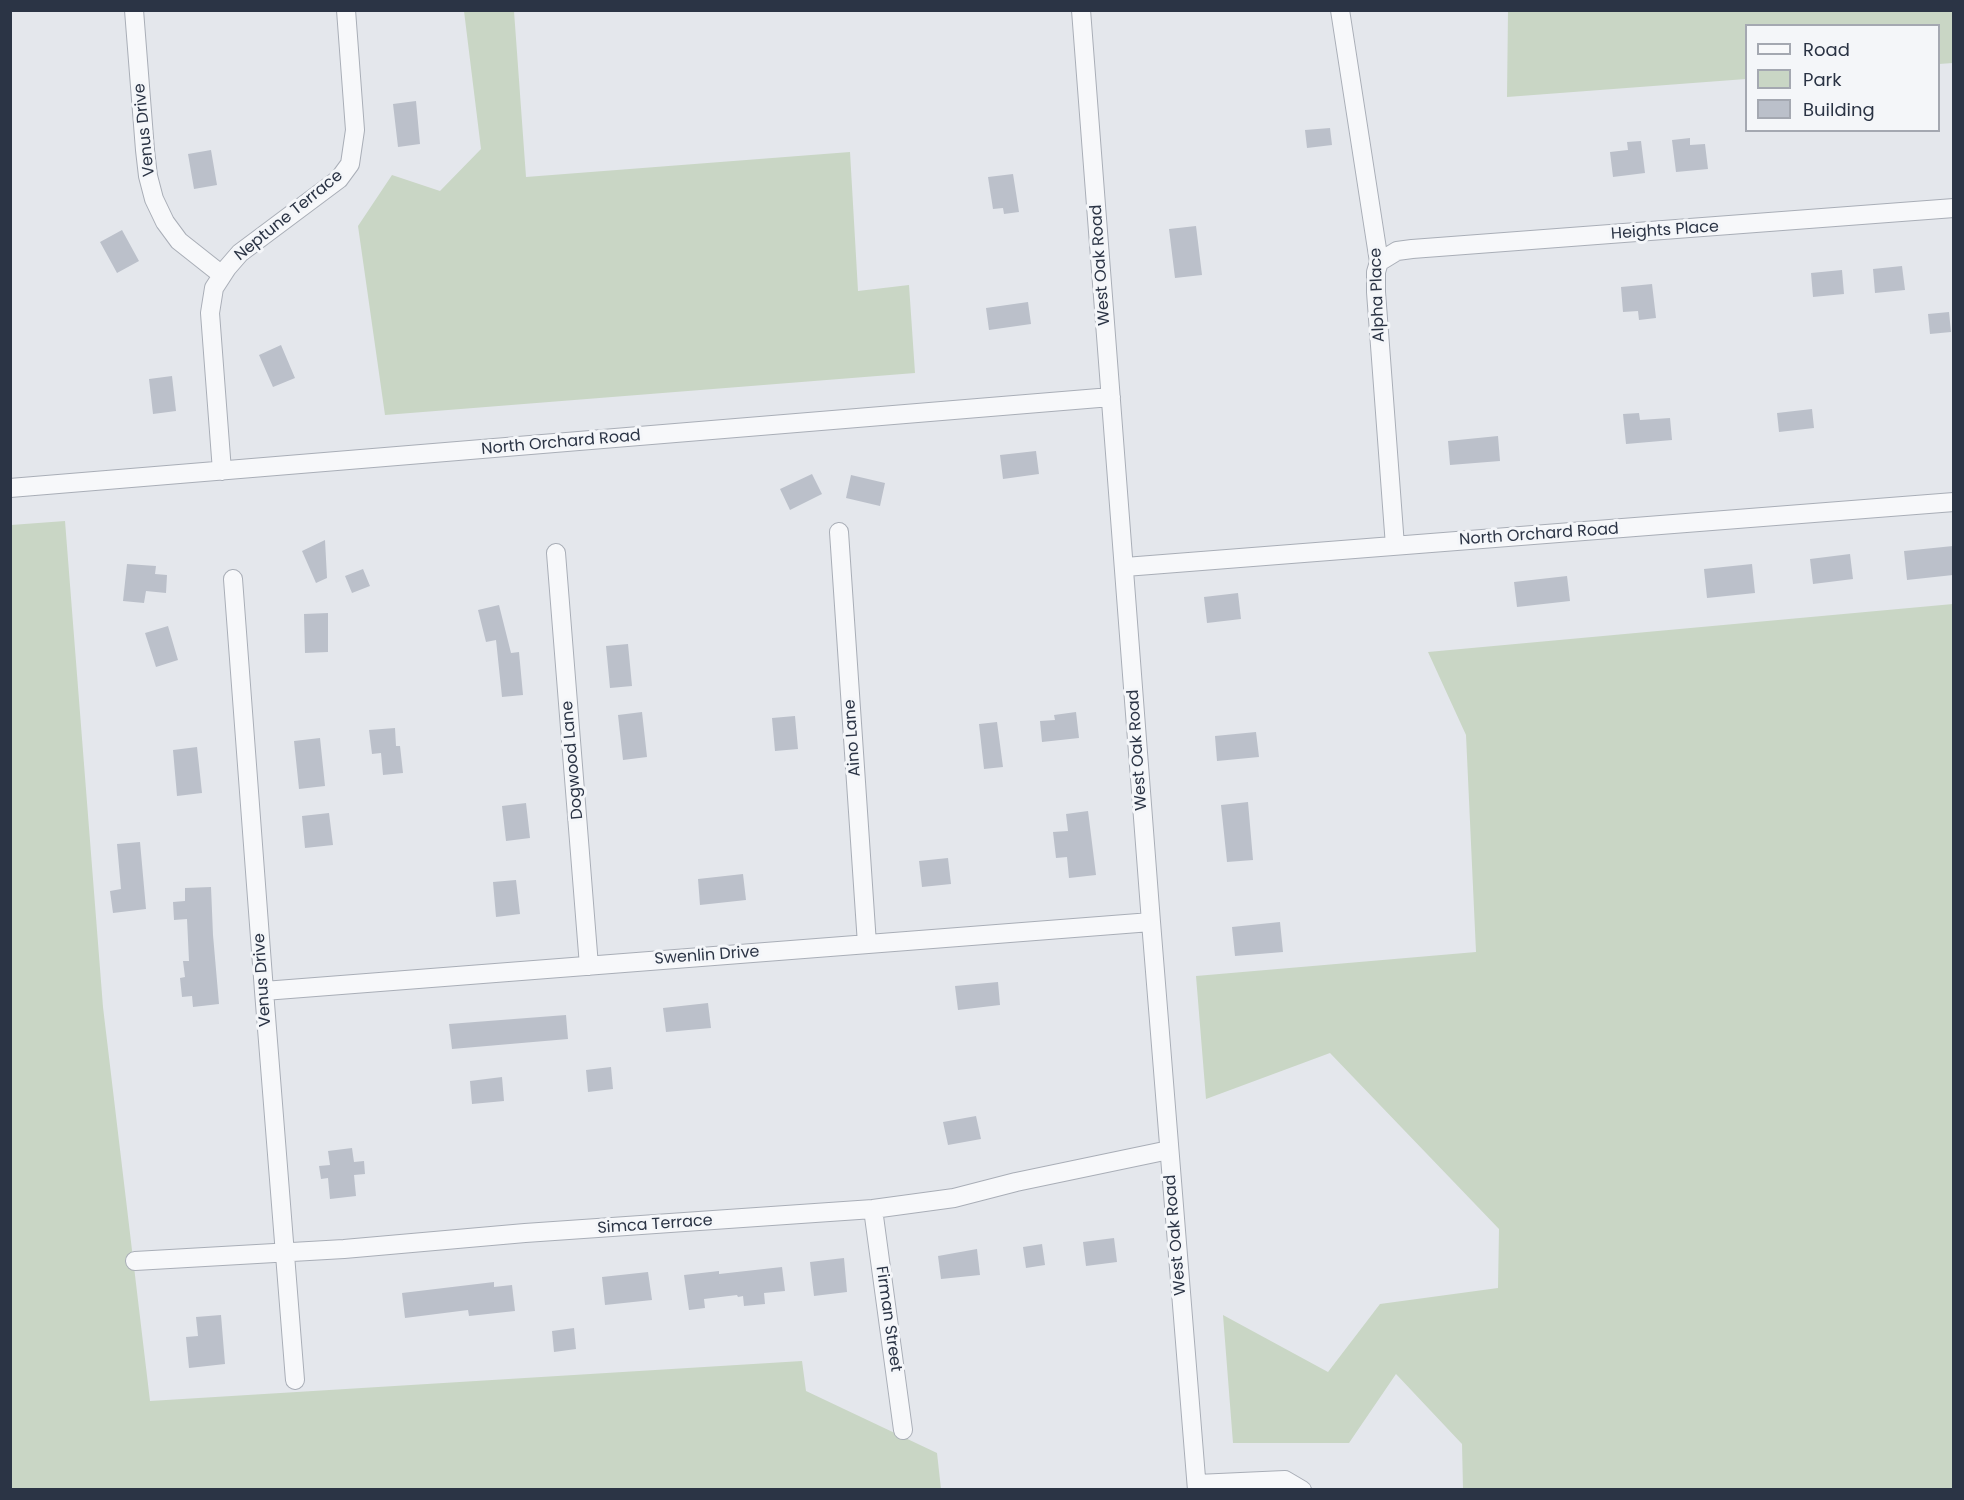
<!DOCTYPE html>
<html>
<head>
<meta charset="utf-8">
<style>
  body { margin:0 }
  #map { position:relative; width:1964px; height:1500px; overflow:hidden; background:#e4e7ec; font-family:Poppins,sans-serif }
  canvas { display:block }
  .frame { position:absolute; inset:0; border:12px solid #2b3445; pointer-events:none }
  .legend { position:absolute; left:1745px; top:24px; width:195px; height:108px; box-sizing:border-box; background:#f4f6f9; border:2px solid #a4a8b1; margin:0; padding:8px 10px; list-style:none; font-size:18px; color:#2b3445 }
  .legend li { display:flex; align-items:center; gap:12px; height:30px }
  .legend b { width:30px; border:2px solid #a4a8b1 }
</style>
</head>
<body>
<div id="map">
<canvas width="1964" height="1500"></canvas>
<div class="frame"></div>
<ul class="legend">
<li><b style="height:8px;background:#f7f8fa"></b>Road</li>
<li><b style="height:16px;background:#c9d6c5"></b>Park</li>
<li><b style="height:16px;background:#bbc0ca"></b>Building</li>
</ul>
</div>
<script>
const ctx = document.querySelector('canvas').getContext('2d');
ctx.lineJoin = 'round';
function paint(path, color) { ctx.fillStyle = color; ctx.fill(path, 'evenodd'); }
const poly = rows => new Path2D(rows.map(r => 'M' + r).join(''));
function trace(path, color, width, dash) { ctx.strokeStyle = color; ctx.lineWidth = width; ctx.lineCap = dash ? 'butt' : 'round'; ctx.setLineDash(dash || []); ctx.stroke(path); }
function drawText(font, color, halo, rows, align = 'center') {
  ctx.font = font + ' Poppins,sans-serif'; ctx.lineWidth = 6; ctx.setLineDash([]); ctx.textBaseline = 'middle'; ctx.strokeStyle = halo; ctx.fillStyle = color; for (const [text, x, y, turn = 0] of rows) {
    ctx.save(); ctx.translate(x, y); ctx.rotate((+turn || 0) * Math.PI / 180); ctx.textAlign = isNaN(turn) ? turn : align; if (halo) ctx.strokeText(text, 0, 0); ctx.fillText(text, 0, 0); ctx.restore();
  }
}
paint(poly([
  [464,11,514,11,526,177,850,152,858,291,909,285,915,373,385,415,358,226,392,175,440,191,481,149],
  [1508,11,1953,11,1953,63,1939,64,1938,26,1746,26,1746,79,1507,97],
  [65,521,103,1007,150,1401,802,1361,806,1391,937,1453,941,1489,11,1490,11,525],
  [1953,604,1953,1489,1463,1489,1462,1444,1396,1374,1349,1443,1233,1443,1223,1315,1328,1372,1380,1304,1498,1288,1499,1229,1330,1053,1206,1099,1196,976,1476,952,1466,735,1428,652]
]), '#c9d6c5');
paint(poly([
  [416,101,420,144,398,147,393,104],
  [1330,128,1332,145,1307,148,1305,130],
  [1690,138,1690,145,1705,144,1708,169,1676,172,1672,140],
  [1641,141,1645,173,1613,177,1610,152,1628,150,1627,142],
  [211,150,217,185,194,189,188,154],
  [1013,174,1019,212,1004,214,1003,208,993,209,988,177],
  [1196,226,1202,275,1175,278,1169,229],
  [122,230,139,261,117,273,100,242],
  [1902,266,1905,290,1875,293,1873,269],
  [1842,270,1844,294,1813,297,1811,273],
  [1652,284,1656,318,1639,320,1638,311,1623,312,1621,287],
  [1028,302,1031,324,989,330,986,308],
  [1949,312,1951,332,1930,334,1928,314],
  [281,345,295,378,273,387,259,355],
  [172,376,176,411,153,414,149,379],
  [1812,409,1814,428,1779,432,1777,413],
  [1639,413,1640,420,1670,418,1672,440,1626,444,1623,414],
  [1498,436,1500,461,1450,465,1448,441],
  [1036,451,1039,474,1003,479,1000,455],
  [812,474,822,494,790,510,780,489],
  [851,475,885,483,880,506,846,498],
  [325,540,327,578,316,583,302,551],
  [1953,546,1953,575,1907,580,1904,551],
  [1850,554,1853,579,1813,584,1810,559],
  [127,564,156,566,155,574,167,575,166,593,146,591,144,603,123,601],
  [1752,564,1755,593,1707,598,1704,569],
  [363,569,370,586,352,593,345,576],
  [1567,576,1570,601,1517,607,1514,582],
  [1238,593,1241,619,1207,623,1204,597],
  [499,605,511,653,519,652,523,695,502,697,496,640,486,642,478,610],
  [328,613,328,652,305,653,304,614],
  [168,626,178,660,156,667,145,633],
  [628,644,632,686,610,688,606,646],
  [642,712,647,757,623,760,618,715],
  [1076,712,1079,738,1042,742,1040,721,1055,720,1054,715],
  [795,716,798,749,775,751,772,718],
  [997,722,1003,767,984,769,979,724],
  [395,728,396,746,400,746,403,773,383,775,381,753,372,754,369,730],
  [1256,732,1259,757,1217,761,1215,736],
  [320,738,325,786,299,789,294,741],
  [197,747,202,793,177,796,173,750],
  [1248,802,1253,860,1227,862,1221,805],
  [526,803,530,838,506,841,502,806],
  [1088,811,1096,875,1069,878,1067,857,1056,858,1053,832,1068,831,1066,814],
  [329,813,333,845,305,848,302,816],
  [140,842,146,909,113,913,110,891,121,889,117,844],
  [948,858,951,884,922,887,919,861],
  [743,874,746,900,700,905,698,879],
  [516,880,520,914,496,917,493,882],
  [211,887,213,935,219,1004,193,1007,192,996,182,997,180,978,185,977,183,961,189,961,187,919,174,920,173,902,185,901,185,888],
  [1280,922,1283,952,1235,956,1232,927],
  [998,982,1000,1005,958,1010,955,986],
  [708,1003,711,1028,666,1032,663,1008],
  [566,1015,568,1039,452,1049,449,1024],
  [611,1067,613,1089,588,1092,586,1070],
  [502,1077,504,1101,472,1104,470,1081],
  [976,1116,981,1139,948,1145,943,1122],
  [352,1148,354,1162,364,1161,365,1174,354,1175,356,1196,330,1199,328,1178,321,1179,319,1166,330,1165,328,1151],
  [1114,1238,1117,1262,1086,1266,1083,1242],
  [1042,1244,1045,1265,1026,1268,1023,1247],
  [977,1249,980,1275,941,1279,938,1256],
  [844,1258,847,1292,814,1296,810,1262],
  [782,1267,785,1291,764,1293,765,1304,744,1306,743,1296,738,1297,737,1295,704,1299,705,1308,689,1310,684,1275,719,1271,719,1274],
  [648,1272,652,1300,605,1305,602,1277],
  [494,1282,494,1287,512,1285,515,1311,469,1316,468,1310,405,1318,402,1293],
  [221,1315,225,1364,189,1368,186,1337,198,1336,196,1317],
  [574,1328,576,1349,554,1352,552,1331]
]), '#bbc0ca');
const minor = poly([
  [134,10,145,150,148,176,154,199,165,222,179,241,222,275],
  [1081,10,1151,922,1197,1490],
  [1340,10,1379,262,1376,272,1376,292,1395,546],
  [1379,262,1397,251,1412,249,1954,208],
  [222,471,210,313,214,288,227,268,240,253,339,179,350,164,355,130,346,10],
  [10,488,1111,397],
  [839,532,867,944],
  [556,553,589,966],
  [1125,567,1954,502],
  [233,579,264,991,295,1380],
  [264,991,1151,922],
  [873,1209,903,1430],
  [135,1261,344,1249,525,1233,873,1209,954,1198,1016,1182,1169,1150],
  [1197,1484,1285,1480,1302,1490]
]);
trace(minor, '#a9aeb7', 20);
trace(minor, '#f7f8fa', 18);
drawText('16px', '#2b3445', '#f4f6f9', [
  ["Venus Drive",145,130,-96],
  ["Neptune Terrace",289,216,-39],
  ["Heights Place",1665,231,-4],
  ["West Oak Road",1101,265,-94],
  ["Alpha Place",1378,295,-92],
  ["North Orchard Road",561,443,-5],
  ["North Orchard Road",1539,535,-4],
  ["Aino Lane",853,738,-94],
  ["West Oak Road",1138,750,-94],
  ["Dogwood Lane",573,760,-95],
  ["Swenlin Drive",707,956,-4],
  ["Venus Drive",263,980,-94],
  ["Simca Terrace",655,1225,-4],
  ["West Oak Road",1176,1235,-95],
  ["Firman Street",888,1319,82]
]);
</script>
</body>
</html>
